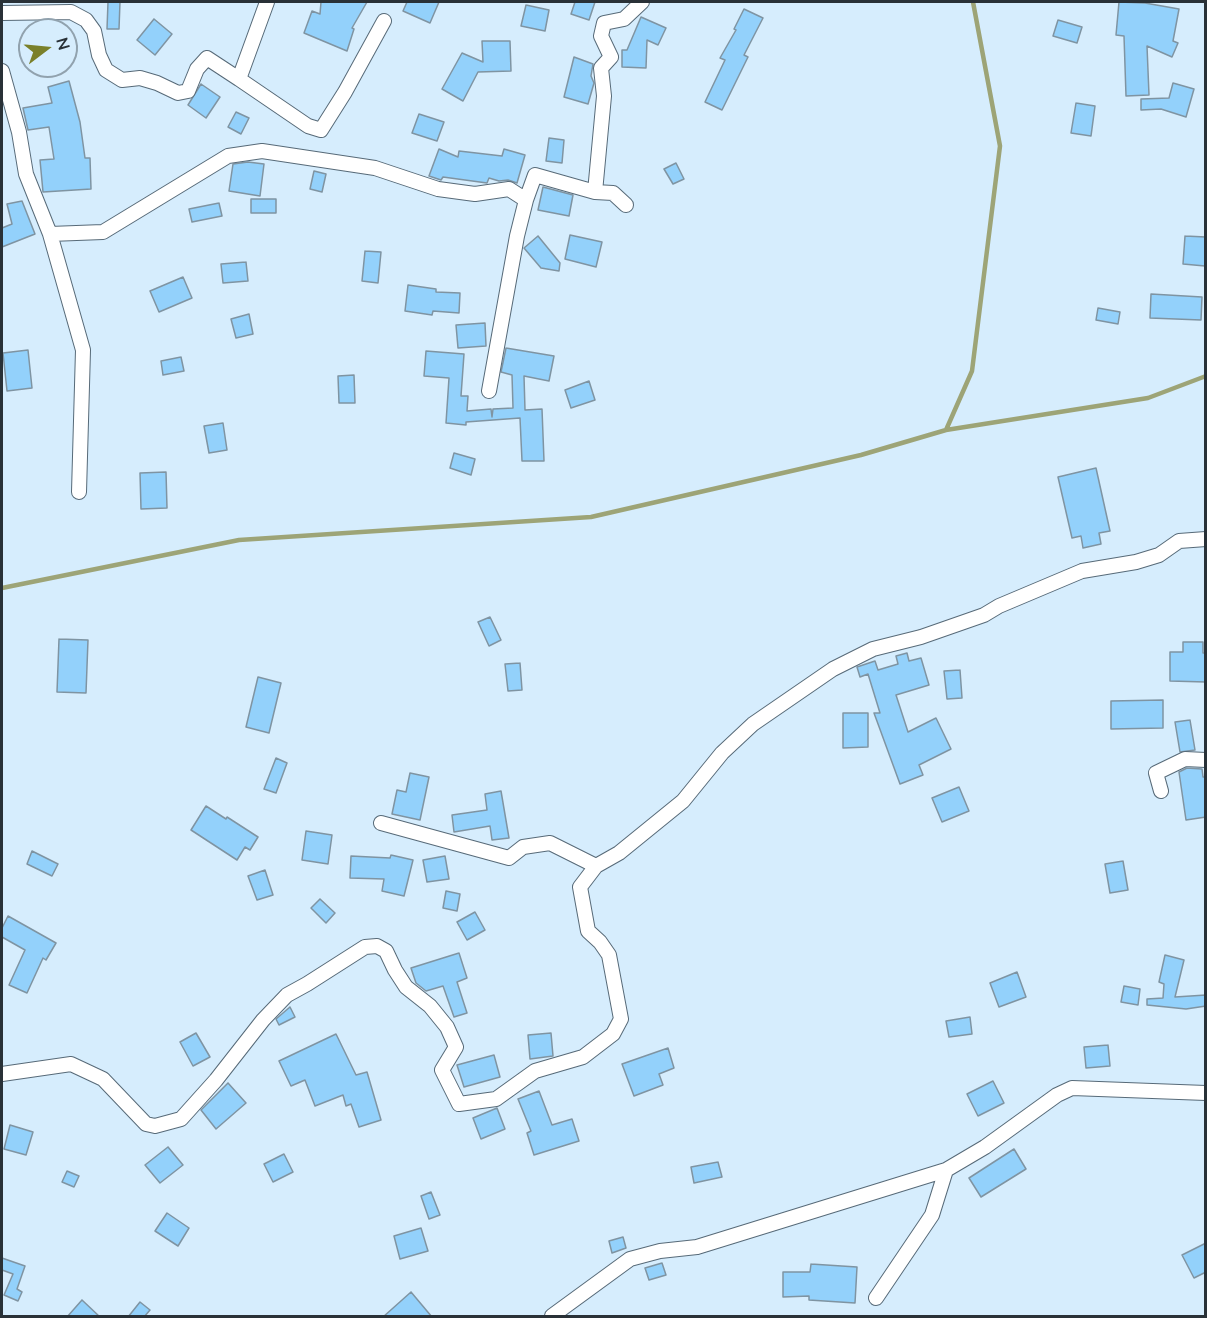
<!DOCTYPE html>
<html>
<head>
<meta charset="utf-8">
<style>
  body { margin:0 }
  #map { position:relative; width:1207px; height:1318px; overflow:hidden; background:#d6edfd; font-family:Mulish,sans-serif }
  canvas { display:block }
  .frame { position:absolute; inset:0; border:3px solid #293137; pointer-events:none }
  .north { position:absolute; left:18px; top:18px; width:60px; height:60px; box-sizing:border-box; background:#d6edfd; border:2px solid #91a2ae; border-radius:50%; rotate:74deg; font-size:16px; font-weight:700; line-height:24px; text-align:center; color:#293137 }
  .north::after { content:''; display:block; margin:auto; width:21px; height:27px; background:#7a802a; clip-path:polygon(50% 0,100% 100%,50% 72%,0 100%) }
</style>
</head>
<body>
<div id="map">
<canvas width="1207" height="1318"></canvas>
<div class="frame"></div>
<div class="north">N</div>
</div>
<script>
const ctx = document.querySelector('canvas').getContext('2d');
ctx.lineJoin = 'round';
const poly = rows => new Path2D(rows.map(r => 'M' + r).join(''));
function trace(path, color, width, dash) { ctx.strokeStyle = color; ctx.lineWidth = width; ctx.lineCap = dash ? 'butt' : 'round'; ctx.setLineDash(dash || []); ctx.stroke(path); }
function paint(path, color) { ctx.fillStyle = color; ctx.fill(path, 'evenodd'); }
trace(poly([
  [946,430,972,371,1000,146,973,2],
  [2,588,239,540,591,517,861,455,946,430,1148,398,1206,376]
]), '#9da477', 4.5);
const building = poly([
  [108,2,120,2,119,29,107,29,108,2],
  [321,2,367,2,352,28,354,29,347,51,304,33,312,11,320,14,321,2],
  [407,2,439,2,430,23,403,11,407,2],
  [575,2,595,2,589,20,571,14,575,2],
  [1119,2,1145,3,1179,9,1173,41,1178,43,1172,57,1147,46,1149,95,1126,96,1124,36,1116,35,1119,2],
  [526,5,549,10,545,31,521,26,526,5],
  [744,9,763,18,744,55,748,57,722,110,705,102,725,60,720,58,736,30,734,29,744,9],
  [641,17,666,28,658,45,647,40,646,68,622,67,622,50,627,50,641,17],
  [154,19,172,34,155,55,137,40,154,19],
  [1058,20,1082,27,1077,43,1053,36,1058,20],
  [482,41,510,41,511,71,478,72,463,101,442,89,462,53,483,62,482,41],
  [574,57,593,64,591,76,594,83,588,104,564,97,574,57],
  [69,81,80,122,85,158,90,158,91,189,43,192,40,160,54,159,49,127,28,130,23,108,52,103,48,87,69,81],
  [1173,83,1194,89,1186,117,1161,109,1141,110,1141,99,1169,98,1173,83],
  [201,84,220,97,206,118,188,105,201,84],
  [1076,103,1095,106,1091,136,1071,133,1076,103],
  [236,112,249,118,241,134,228,127,236,112],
  [419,114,444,122,437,141,412,133,419,114],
  [549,138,564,140,562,163,546,161,549,138],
  [439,149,458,157,459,151,502,156,504,149,525,155,517,183,508,180,499,181,489,178,487,183,443,177,441,180,429,176,439,149],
  [248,162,264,164,260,196,229,191,233,164,248,162],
  [676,163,684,179,673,184,664,169,676,163],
  [314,171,326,174,322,192,310,189,314,171],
  [543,187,573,195,569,216,538,210,543,187],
  [251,199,276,199,276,213,251,213,251,199],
  [22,201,35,234,2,247,2,228,12,224,7,204,22,201],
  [219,203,222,216,192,222,189,209,219,203],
  [570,235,602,242,596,267,565,259,570,235],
  [538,236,560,263,559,271,541,268,524,248,538,236],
  [1185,236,1206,237,1205,266,1183,264,1185,236],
  [365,251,381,252,378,283,362,281,365,251],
  [246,262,248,281,223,283,221,264,246,262],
  [183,277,192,298,159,312,150,291,183,277],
  [408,285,436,289,436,292,460,293,459,313,433,311,432,315,405,311,408,285],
  [1151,294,1202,297,1201,320,1150,318,1151,294],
  [1098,308,1120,312,1118,324,1096,320,1098,308],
  [249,314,253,334,236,338,231,319,249,314],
  [485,323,486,346,458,348,456,325,485,323],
  [506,348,554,356,549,381,524,376,525,410,542,409,544,461,522,461,520,418,466,422,466,425,446,423,449,378,424,376,426,351,464,354,461,396,468,396,467,411,491,409,492,417,493,409,513,408,512,375,501,372,506,348],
  [28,350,32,388,7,391,3,353,28,350],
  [181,357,184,371,163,375,161,361,181,357],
  [354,375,355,403,339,403,338,376,354,375],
  [589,381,595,400,571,408,565,390,589,381],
  [223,423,227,450,209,453,204,426,223,423],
  [454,453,475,459,471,475,450,468,454,453],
  [1096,468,1110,531,1099,533,1101,544,1083,548,1081,536,1072,538,1058,477,1096,468],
  [166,472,167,508,141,509,140,473,166,472],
  [490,617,501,640,489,646,478,622,490,617],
  [59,639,88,640,86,693,57,692,59,639],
  [1183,642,1203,642,1203,653,1206,653,1206,682,1170,681,1170,652,1183,652,1183,642],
  [907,653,909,661,921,658,929,685,896,695,908,732,936,718,951,749,919,765,923,775,900,784,874,713,880,713,868,674,860,677,857,667,875,661,878,670,898,664,896,656,907,653],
  [520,663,522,690,508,691,505,664,520,663],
  [960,670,962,698,947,699,944,671,960,670],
  [258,677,281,683,269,733,246,727,258,677],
  [1163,700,1163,728,1111,729,1111,701,1163,700],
  [843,713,868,713,868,747,843,748,843,713],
  [1190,720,1195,750,1180,752,1175,722,1190,720],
  [276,758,287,763,276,793,264,789,276,758],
  [1187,768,1202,769,1203,777,1206,777,1206,817,1186,820,1179,772,1187,768],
  [410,773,429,777,420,820,392,814,397,790,406,792,410,773],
  [959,787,969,811,942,822,932,798,959,787],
  [501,791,509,838,492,840,490,826,454,832,452,815,487,810,485,794,501,791],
  [206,806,226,819,227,817,258,837,250,850,245,847,237,860,191,830,206,806],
  [306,831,332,835,328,864,302,860,306,831],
  [32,851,58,864,52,876,27,864,32,851],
  [391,855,413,860,404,896,382,891,384,879,350,878,351,856,390,858,391,855],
  [445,856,449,879,427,882,423,860,445,856],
  [1123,861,1128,890,1110,893,1105,864,1123,861],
  [265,870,273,895,257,900,248,876,265,870],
  [446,891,460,894,457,911,443,908,446,891],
  [320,899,335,913,326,923,311,908,320,899],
  [475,912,485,930,467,940,457,922,475,912],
  [8,916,56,943,46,960,43,958,27,993,9,985,25,950,2,937,2,928,8,916],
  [459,953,467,978,457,982,467,1013,454,1017,443,986,426,991,416,983,411,968,459,953],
  [1165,955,1184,960,1175,997,1206,995,1206,1006,1186,1009,1147,1005,1147,999,1163,998,1164,984,1159,982,1165,955],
  [1017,972,1026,997,999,1007,990,983,1017,972],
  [1124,986,1140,989,1138,1005,1121,1002,1124,986],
  [290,1007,295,1017,279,1025,276,1019,290,1007],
  [970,1017,972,1034,949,1037,946,1021,970,1017],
  [196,1033,210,1057,193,1066,180,1042,196,1033],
  [551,1033,553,1056,530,1059,528,1035,551,1033],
  [336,1034,356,1075,367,1072,381,1120,359,1127,351,1104,346,1106,343,1095,315,1106,305,1080,291,1086,279,1061,336,1034],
  [1108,1045,1110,1066,1086,1068,1084,1047,1108,1045],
  [668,1048,674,1068,659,1074,663,1085,634,1096,622,1064,668,1048],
  [494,1055,500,1077,464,1087,457,1065,494,1055],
  [993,1081,1004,1103,978,1116,967,1094,993,1081],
  [228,1083,246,1103,216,1129,201,1110,228,1083],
  [539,1091,552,1125,572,1119,579,1141,534,1155,527,1133,531,1131,518,1099,539,1091],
  [497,1108,505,1129,481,1139,473,1118,497,1108],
  [10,1125,33,1132,26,1155,4,1149,10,1125],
  [168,1147,183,1165,160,1183,145,1165,168,1147],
  [1014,1149,1026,1169,981,1197,969,1178,1014,1149],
  [284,1154,293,1172,273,1182,264,1164,284,1154],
  [718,1162,722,1177,694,1183,691,1167,718,1162],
  [67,1171,79,1176,74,1187,62,1182,67,1171],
  [431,1192,440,1215,429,1219,421,1196,431,1192],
  [167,1213,189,1228,178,1246,155,1231,167,1213],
  [421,1228,428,1251,400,1259,394,1236,421,1228],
  [623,1237,626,1248,612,1253,609,1241,623,1237],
  [1206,1243,1206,1272,1194,1278,1182,1255,1206,1243],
  [2,1258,25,1266,17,1289,22,1292,18,1301,4,1295,13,1274,2,1270,2,1258],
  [662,1263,666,1275,649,1280,645,1268,662,1263],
  [811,1264,857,1267,855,1303,809,1300,809,1296,783,1297,783,1272,810,1272,811,1264],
  [411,1292,432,1317,383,1317,411,1292],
  [82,1300,100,1317,67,1317,82,1300],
  [140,1302,150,1310,144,1317,128,1317,140,1302]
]);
paint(building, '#93d1fb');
trace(building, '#7f94a2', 1.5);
const minor = poly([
  [2,13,71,12,86,20,94,31,99,55,106,70,122,80,140,78,157,83,178,93,188,91,197,69,207,58,239,79,267,2],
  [2,71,19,132,26,174,50,234],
  [239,79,308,126,321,130,345,92,384,21],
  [626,205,613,193,595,192,604,96,601,68,611,57,601,36,604,23,624,19,642,2],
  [489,391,517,236,526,200,535,175,595,192],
  [79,492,83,350,50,234,103,232,228,156,262,151,375,168,438,189,475,194,509,189,526,200],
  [1161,791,1156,773,1185,759,1206,760],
  [381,823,509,858,523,847,550,843,596,866],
  [2,1074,71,1064,103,1079,146,1124,155,1126,181,1119,216,1080,263,1020,287,995,307,984,365,947,377,946,386,951,395,970,406,987,430,1006,447,1027,456,1047,442,1070,459,1104,496,1099,535,1071,583,1057,613,1034,621,1019,609,955,600,942,588,931,580,887,596,866,619,853,683,801,722,753,753,724,833,669,873,649,921,637,984,615,999,606,1082,571,1136,562,1159,555,1179,541,1206,539],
  [876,1298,932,1215,946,1170],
  [552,1316,630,1259,660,1251,697,1247,946,1170,985,1147,1057,1095,1072,1088,1206,1093]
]);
trace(minor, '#576a78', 16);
trace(minor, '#fff', 14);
</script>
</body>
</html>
